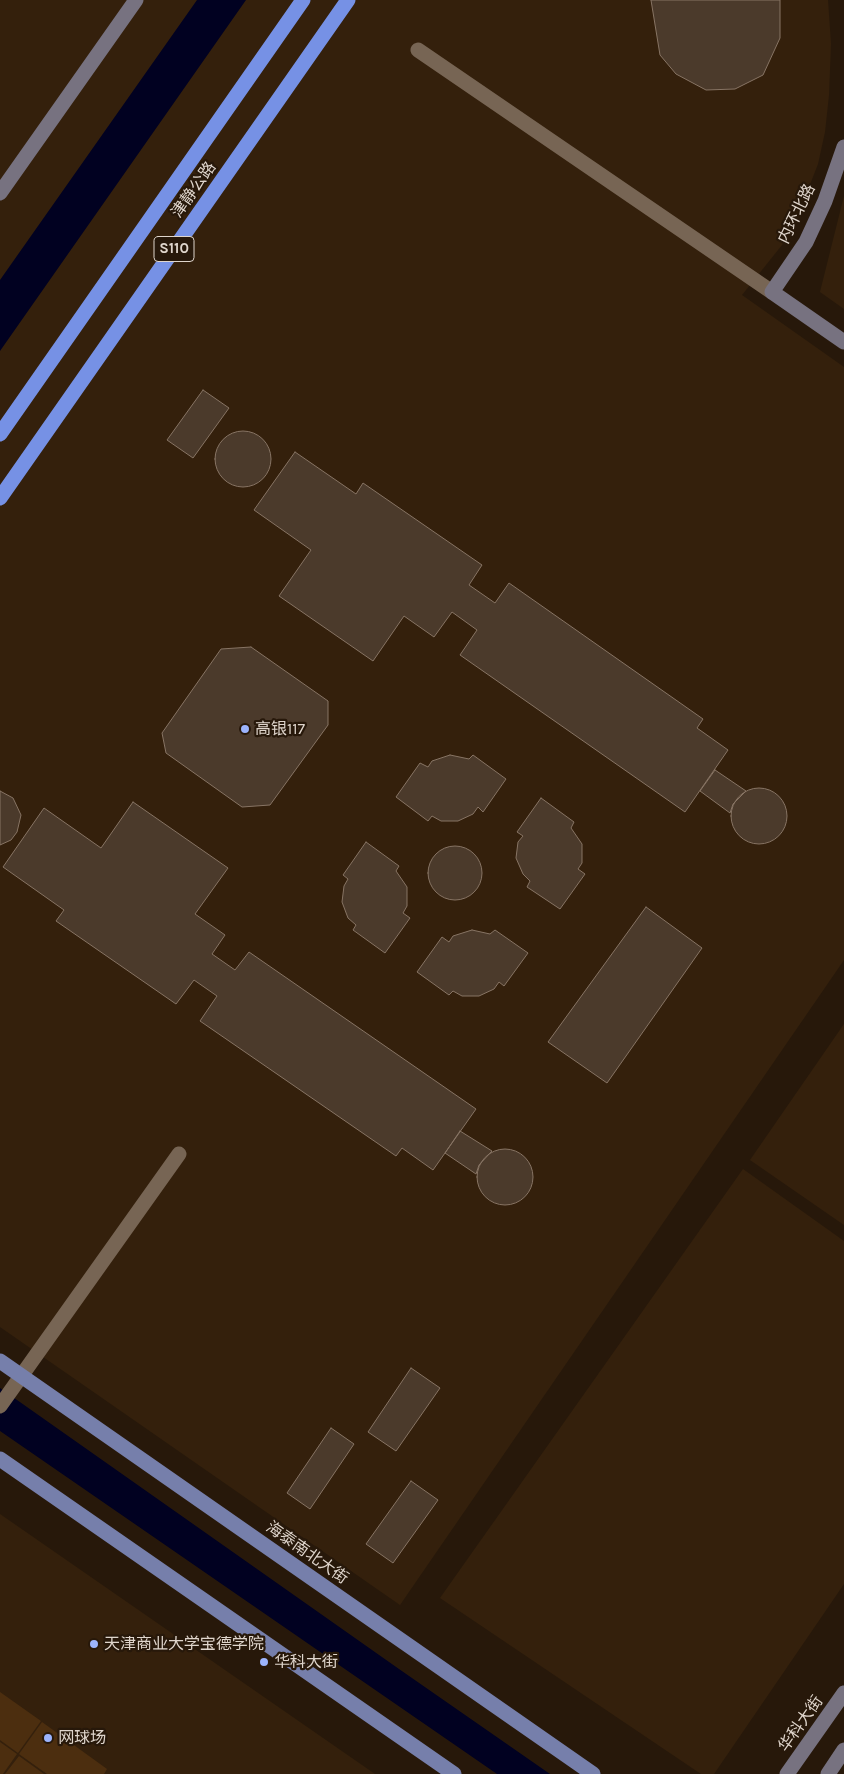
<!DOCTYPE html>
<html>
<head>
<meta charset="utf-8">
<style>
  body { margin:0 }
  canvas { display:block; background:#27180a }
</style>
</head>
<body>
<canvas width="844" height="1774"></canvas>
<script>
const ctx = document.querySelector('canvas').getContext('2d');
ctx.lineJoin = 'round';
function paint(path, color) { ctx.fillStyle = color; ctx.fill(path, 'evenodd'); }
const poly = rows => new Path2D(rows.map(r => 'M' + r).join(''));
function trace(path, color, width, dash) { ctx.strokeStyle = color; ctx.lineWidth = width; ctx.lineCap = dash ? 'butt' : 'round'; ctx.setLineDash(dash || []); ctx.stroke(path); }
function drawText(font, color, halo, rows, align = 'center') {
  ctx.font = font + ' Karla,"Noto Sans SC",sans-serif'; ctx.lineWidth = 4.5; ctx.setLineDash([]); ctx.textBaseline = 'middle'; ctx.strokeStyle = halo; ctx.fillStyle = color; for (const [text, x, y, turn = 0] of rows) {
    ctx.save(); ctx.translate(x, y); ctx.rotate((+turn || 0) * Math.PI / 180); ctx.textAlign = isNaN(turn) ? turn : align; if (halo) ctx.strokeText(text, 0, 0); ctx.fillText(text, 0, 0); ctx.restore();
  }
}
paint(poly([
  [0,0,828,0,831,44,829,95,825,132,818,164,800,210,782,245,742,295,844,367,844,960,400,1605,0,1327],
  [844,196,844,309,820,292],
  [844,1024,844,1225,750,1160],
  [743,1169,844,1241,844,1584,714,1774,701,1774,440,1598],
  [0,1514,375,1774,0,1774]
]), '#34200c');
paint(poly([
  [0,1692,41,1721,18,1753,0,1740],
  [42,1722,107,1769,104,1774,47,1774,19,1754],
  [0,1742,17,1754,3,1774,0,1774],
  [19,1756,44,1774,5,1774]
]), '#4c2e0f');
paint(poly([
  [197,0,246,0,0,351,0,280],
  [0,1388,399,1669,550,1774,497,1774,0,1431]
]), '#010121');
const building = poly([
  [651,0,780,0,780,38,763,75,735,89,706,90,676,74,660,55,651,0],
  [203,390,229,408,193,458,167,440,203,390],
  '215 459a28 28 0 1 1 56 0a28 28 0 1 1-56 0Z',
  [295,452,356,494,363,483,482,565,469,585,495,603,509,583,703,719,697,728,728,750,685,812,460,655,477,630,452,612,434,637,404,616,373,661,279,596,311,550,254,510,295,452],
  [251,647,328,701,328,725,270,805,242,807,166,753,162,733,221,649,251,647],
  [450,755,469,759,473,755,506,779,483,812,478,807,473,814,458,821,441,821,432,816,428,821,396,797,420,763,428,767,432,761,450,755],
  [715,770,746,791,733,804,730,813,700,791,715,770],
  '731 816a28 28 0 1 1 56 0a28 28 0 1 1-56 0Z',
  [0,791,13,798,21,815,17,832,11,840,0,845,0,791],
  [541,798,574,822,571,828,582,844,582,863,578,869,585,874,560,909,527,887,530,881,523,874,516,858,518,842,523,836,517,832,541,798],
  [133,802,228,868,195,914,225,935,212,954,235,970,249,952,476,1109,433,1170,402,1148,396,1156,200,1021,217,996,194,980,176,1004,56,921,64,910,3,867,44,808,101,848,133,802],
  [366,842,399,866,396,871,407,887,407,906,403,913,410,918,385,953,353,930,356,925,348,918,342,902,344,886,348,879,343,875,366,842],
  '428 873a27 27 0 1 1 54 0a27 27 0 1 1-54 0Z',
  [646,907,702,948,607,1083,548,1042,646,907],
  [472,930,490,934,495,930,528,953,504,986,499,982,494,989,479,996,462,996,453,991,449,995,417,972,442,937,449,942,453,936,472,930],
  [460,1131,492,1151,479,1165,476,1174,445,1153,460,1131],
  '477 1177a28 28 0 1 1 56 0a28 28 0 1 1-56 0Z',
  [411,1368,440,1388,396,1451,368,1432,411,1368],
  [331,1428,354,1444,310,1509,287,1493,331,1428],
  [411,1481,438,1500,393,1563,366,1544,411,1481]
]);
paint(building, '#4b3a2b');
trace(building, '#877464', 1);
trace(poly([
  [418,50,772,292],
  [0,1406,179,1154]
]), '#776554', 15);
trace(poly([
  [844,147,825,201,806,242,772,292,844,342],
  [0,193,136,0],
  [787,1774,844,1693],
  [828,1774,844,1750]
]), '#777280', 15);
trace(poly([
  [0,1361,593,1774],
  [0,1459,454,1774]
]), '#767fab', 15);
trace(poly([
  [0,434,303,0],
  [0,498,348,0]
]), '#7691e5', 15);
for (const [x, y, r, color] of [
  [245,729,5,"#9cb4fd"],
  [94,1644,5,"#9cb4fd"],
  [264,1662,5,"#9cb4fd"],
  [48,1738,5,"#9cb4fd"]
]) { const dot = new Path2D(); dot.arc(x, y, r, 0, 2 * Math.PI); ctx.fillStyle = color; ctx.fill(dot); trace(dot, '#27180a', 2); }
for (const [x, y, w] of [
  [174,249,40]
]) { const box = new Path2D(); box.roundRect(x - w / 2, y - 12.5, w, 25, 4); ctx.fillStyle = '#27180a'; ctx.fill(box); trace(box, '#dfd5cc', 1); }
drawText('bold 15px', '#dfd5cc', null, [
  ["S110",174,249]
]);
drawText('16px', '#dfd5cc', '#27180a', [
  ["津静公路",194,190,-55],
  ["内环北路",797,214,-64],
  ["海泰南北大街",307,1553,35],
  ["华科大街",801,1724,-55]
]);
drawText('16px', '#dfd5cc', '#27180a', [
  ["高银117",255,729],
  ["天津商业大学宝德学院",104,1644],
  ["华科大街",274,1662],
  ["网球场",58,1738]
], 'left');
</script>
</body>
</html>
